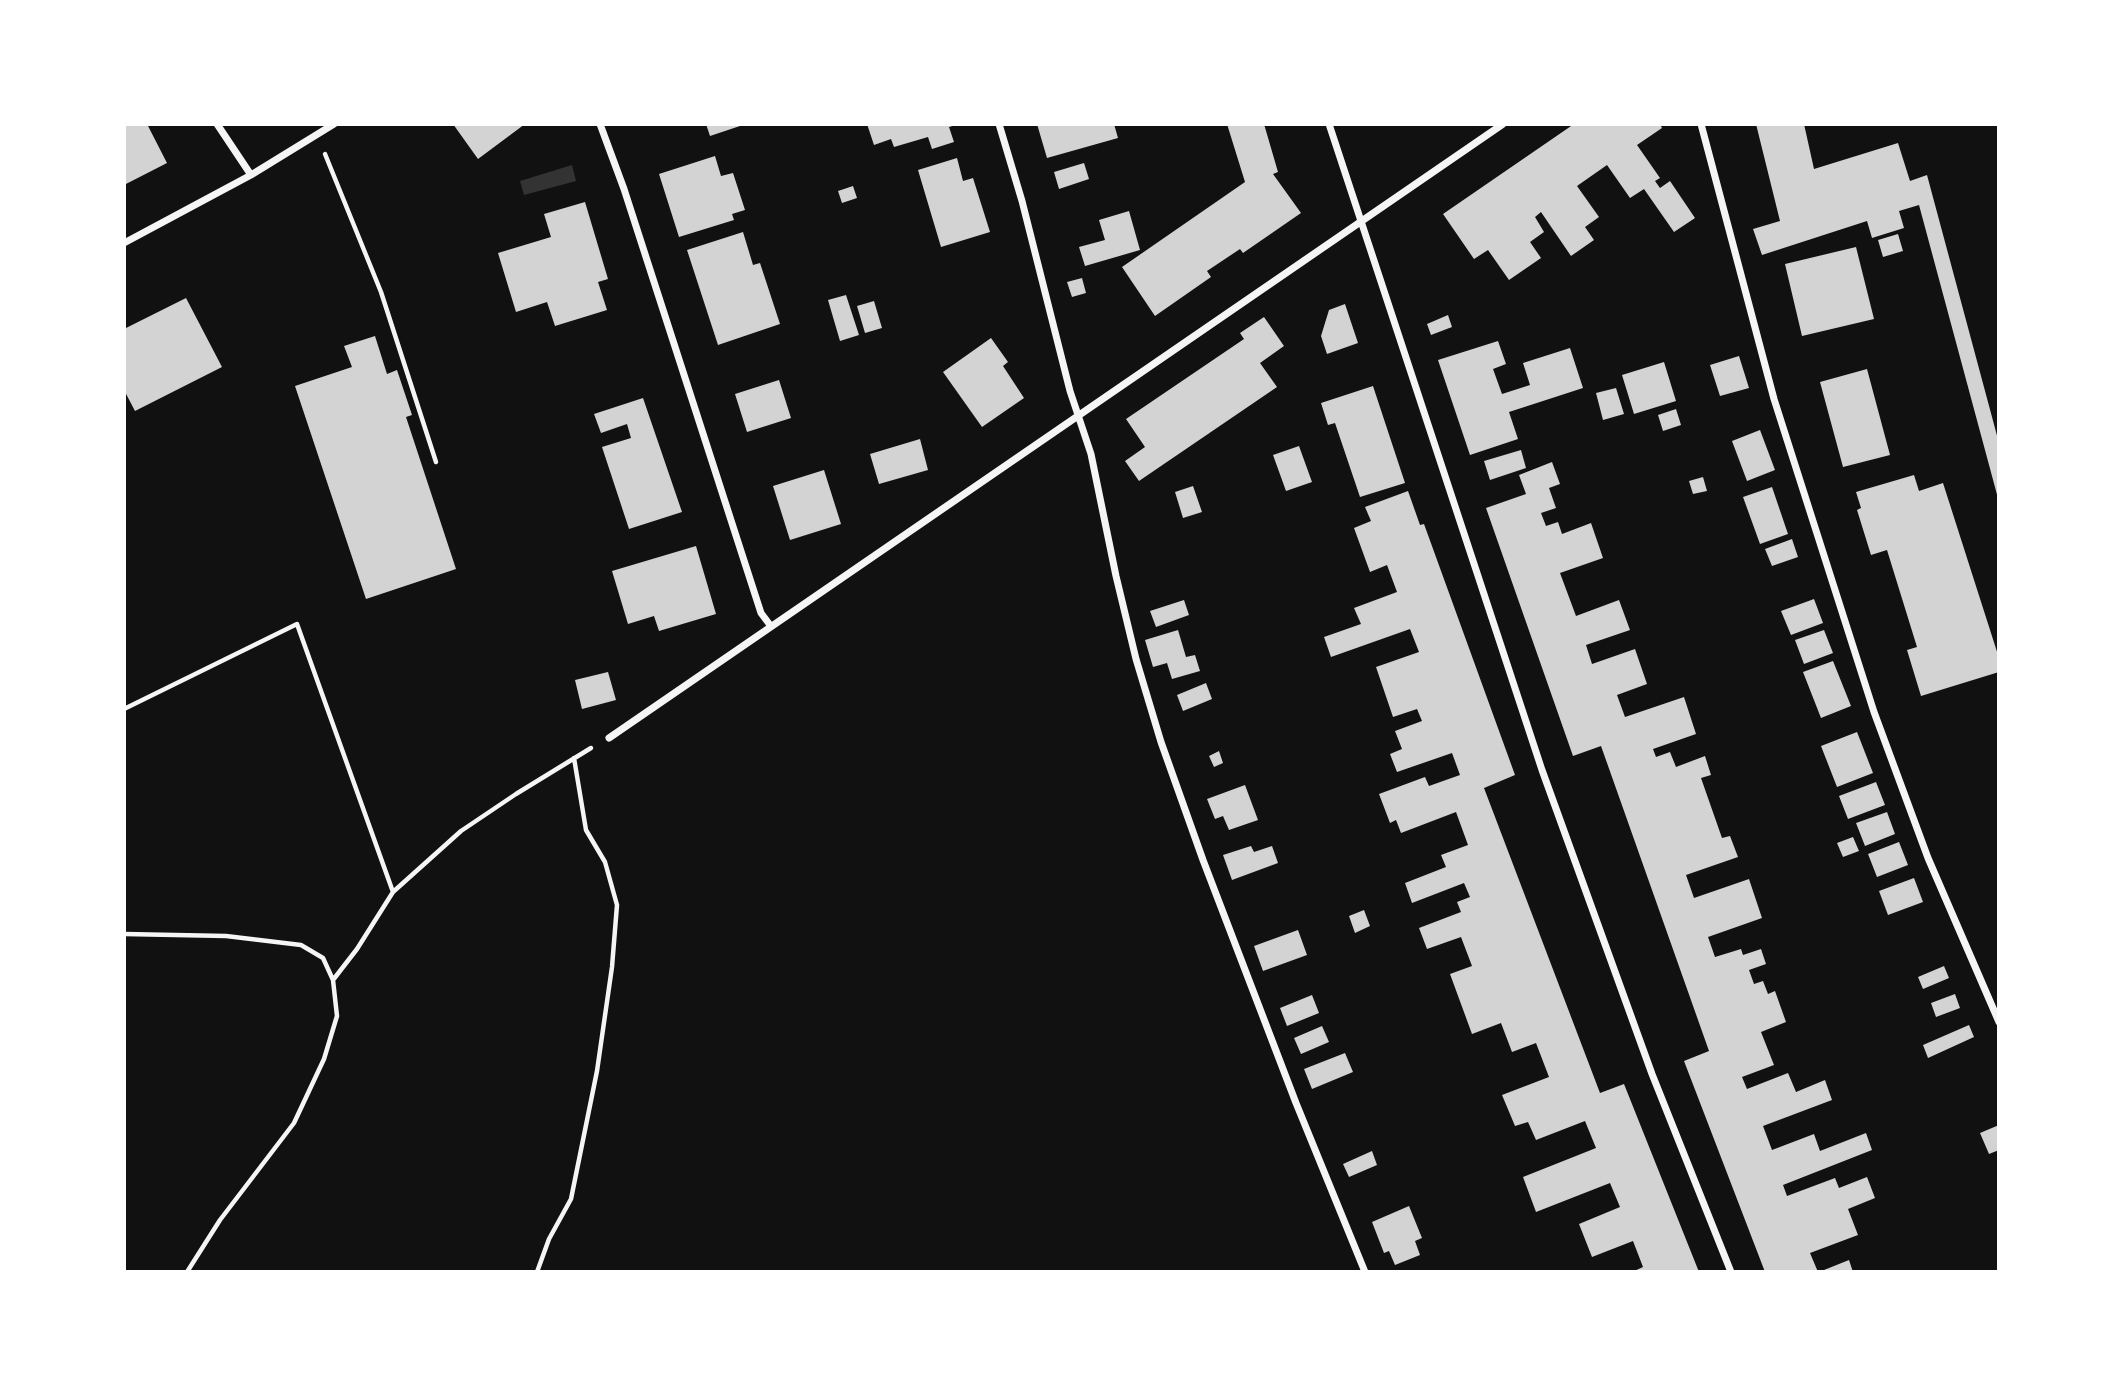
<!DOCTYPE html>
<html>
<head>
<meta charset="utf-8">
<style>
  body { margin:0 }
  #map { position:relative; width:2123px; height:1396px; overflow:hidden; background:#111; font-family:Lato,sans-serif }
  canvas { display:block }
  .frame { position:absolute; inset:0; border:126px solid #fff; pointer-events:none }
</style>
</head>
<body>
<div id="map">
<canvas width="2123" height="1396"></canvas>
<div class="frame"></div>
</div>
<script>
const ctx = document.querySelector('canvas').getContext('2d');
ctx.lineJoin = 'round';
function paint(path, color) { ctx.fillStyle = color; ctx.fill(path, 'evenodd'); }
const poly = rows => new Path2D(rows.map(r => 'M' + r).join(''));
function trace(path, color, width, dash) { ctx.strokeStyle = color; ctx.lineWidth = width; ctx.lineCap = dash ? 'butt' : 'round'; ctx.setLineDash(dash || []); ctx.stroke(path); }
paint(poly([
  [572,165,576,181,524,195,520,181]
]), '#333');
paint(poly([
  [127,124,147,124,167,163,124,185,124,126],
  [453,124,525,124,478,159],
  [706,124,743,124,743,125,710,136],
  [867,124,956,124,956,125,949,127,954,142,932,149,928,137,894,147,891,139,874,145],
  [1037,124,1114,124,1118,138,1047,158],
  [1227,124,1264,124,1278,172,1273,174,1301,213,1243,253,1240,249,1207,271,1211,277,1155,316,1122,267,1245,182],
  [1574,124,1660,124,1662,128,1637,145,1660,178,1655,181,1660,188,1670,181,1695,218,1674,232,1644,189,1630,198,1607,165,1577,186,1599,217,1585,227,1594,240,1571,256,1541,212,1535,217,1544,232,1530,242,1541,258,1509,280,1488,250,1474,259,1443,214],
  [1756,124,1804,124,1814,169,1898,143,1910,181,1927,175,1999,443,1999,502,1919,205,1899,211,1904,228,1872,238,1867,221,1762,255,1753,229,1780,221],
  [715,156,721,176,733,173,745,210,732,214,734,220,679,237,659,174],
  [957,158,963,181,973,178,990,232,941,247,918,170],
  [1084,163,1089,179,1059,189,1054,172],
  [853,186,857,198,842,203,838,191],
  [585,202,608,279,598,282,607,310,555,326,547,302,516,312,498,253,551,237,544,214],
  [1129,211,1140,250,1085,266,1079,247,1105,240,1099,220],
  [743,232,753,265,760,263,780,324,718,345,687,250],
  [1898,234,1903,251,1883,257,1878,240],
  [1856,247,1874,319,1802,336,1785,264],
  [1082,278,1086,293,1072,297,1067,282],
  [846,295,859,335,840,341,828,300],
  [186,298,222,367,135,411,124,390,124,329],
  [874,301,882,328,865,333,857,306],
  [1345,304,1358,343,1327,354,1321,336,1329,310],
  [1448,315,1452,327,1431,335,1427,324],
  [1264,317,1284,346,1260,363,1277,387,1139,481,1125,461,1145,447,1126,419,1244,339,1240,333],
  [375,336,387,374,397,370,412,415,406,417,456,569,366,599,295,386,352,367,344,346],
  [991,338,1008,362,1003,366,1024,398,982,427,943,372],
  [1498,341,1506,364,1493,369,1502,394,1530,385,1523,363,1570,348,1583,388,1509,412,1518,439,1470,455,1438,360],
  [1739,356,1749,388,1720,396,1710,365],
  [1664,362,1676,401,1634,414,1622,375],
  [1867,369,1890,455,1843,467,1820,382],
  [779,380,791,418,747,432,735,394],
  [1373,386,1405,483,1360,497,1335,423,1328,425,1321,403],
  [1616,388,1624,414,1603,420,1596,393],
  [643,398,682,512,629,529,602,447,631,438,627,424,601,433,594,414],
  [1676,409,1681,425,1663,431,1658,415],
  [1760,430,1775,470,1747,481,1732,441],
  [920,439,928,470,879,484,870,454],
  [1299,446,1312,482,1286,491,1273,455],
  [1521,450,1526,468,1490,480,1484,461],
  [1552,462,1560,484,1549,488,1556,508,1541,513,1546,526,1558,522,1562,534,1591,523,1603,558,1560,573,1576,616,1619,600,1630,630,1586,645,1592,664,1635,649,1647,684,1617,695,1625,717,1684,697,1696,734,1653,749,1656,757,1670,752,1676,767,1705,756,1711,775,1701,778,1722,838,1730,836,1738,857,1686,875,1694,898,1749,879,1762,918,1708,937,1715,957,1741,949,1743,955,1761,949,1766,964,1749,970,1754,984,1763,981,1768,994,1775,991,1786,1022,1761,1032,1774,1065,1742,1077,1747,1089,1788,1073,1796,1092,1825,1080,1832,1100,1763,1126,1772,1150,1814,1134,1820,1151,1866,1133,1872,1150,1783,1185,1787,1196,1835,1178,1839,1188,1867,1177,1875,1198,1848,1209,1858,1235,1810,1253,1818,1272,1765,1272,1684,1061,1709,1051,1601,746,1573,756,1486,508,1526,494,1519,475],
  [824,470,841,524,790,540,773,486],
  [1914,475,1919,491,1943,483,1999,658,1999,672,1921,696,1907,650,1917,647,1891,563,1887,550,1871,555,1857,510,1861,508,1856,492],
  [1703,477,1707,491,1693,494,1689,481],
  [1193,486,1202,512,1183,518,1175,492],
  [1772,487,1788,534,1760,544,1743,497],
  [1408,491,1420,525,1424,524,1515,775,1484,788,1600,1093,1624,1084,1699,1272,1632,1272,1643,1267,1633,1241,1592,1257,1579,1224,1620,1207,1610,1183,1536,1212,1523,1177,1596,1148,1585,1121,1536,1140,1528,1122,1515,1126,1502,1095,1549,1077,1536,1043,1512,1052,1501,1023,1472,1034,1450,974,1472,966,1461,937,1427,949,1419,928,1461,912,1457,902,1470,897,1464,883,1412,903,1405,883,1446,867,1441,855,1468,845,1456,812,1401,833,1396,820,1390,823,1379,794,1425,777,1429,786,1460,775,1452,753,1397,772,1390,754,1402,749,1395,731,1422,721,1417,709,1393,717,1376,667,1419,652,1410,629,1331,657,1324,637,1361,624,1354,608,1397,592,1387,565,1370,572,1354,528,1371,521,1365,507],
  [1792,539,1798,557,1772,566,1765,549],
  [696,546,716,614,659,631,654,616,628,624,612,571],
  [1814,599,1823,623,1791,635,1781,611],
  [1184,600,1189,615,1156,627,1150,611],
  [1178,630,1186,657,1195,655,1200,671,1172,679,1167,663,1153,667,1145,640],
  [1824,630,1833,653,1804,664,1795,640],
  [1833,661,1851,706,1821,718,1803,672],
  [608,672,616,700,582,709,575,680],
  [1206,683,1212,699,1183,711,1177,695],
  [1857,732,1873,773,1837,787,1821,746],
  [1219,751,1223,763,1214,767,1209,756],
  [1876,782,1885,805,1848,819,1839,796],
  [1245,785,1258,820,1229,830,1223,816,1215,819,1207,799],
  [1887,812,1895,834,1865,846,1856,823],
  [1853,837,1859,851,1843,857,1837,843],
  [1899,842,1908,865,1877,877,1868,854],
  [1251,846,1254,852,1272,846,1278,863,1232,880,1223,855],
  [1914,878,1923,902,1888,915,1879,891],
  [1364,910,1370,926,1355,933,1349,916],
  [1298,930,1307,955,1263,971,1254,946],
  [1944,966,1949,978,1923,989,1918,977],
  [1955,994,1960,1008,1936,1017,1931,1003],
  [1312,995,1319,1013,1287,1026,1280,1008],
  [1969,1025,1974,1037,1928,1058,1923,1045],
  [1322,1026,1329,1042,1301,1054,1294,1038],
  [1345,1053,1353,1072,1312,1089,1304,1069],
  [1999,1125,1999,1150,1989,1154,1980,1133],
  [1372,1151,1377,1165,1349,1177,1343,1164],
  [1409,1206,1422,1238,1415,1241,1420,1255,1395,1265,1389,1251,1384,1253,1372,1222],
  [1849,1260,1853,1272,1819,1272]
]), '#d3d3d3');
trace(poly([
  [325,154,381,292,436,462],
  [124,709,297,624,393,892],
  [124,934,226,936,301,945,323,958,333,980,337,1016,324,1059,294,1123,220,1220,187,1272],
  [333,980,357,949,393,892,461,831,516,794,591,748],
  [537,1272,549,1239,571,1199,597,1071,612,967,617,905,605,862,586,830,574,758]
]), '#f5f5f5', 4.5);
trace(poly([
  [217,124,251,175],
  [600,124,624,189,761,613,770,625],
  [999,124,1022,201,1070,391,1091,454,1116,576,1136,659,1161,742,1203,860,1296,1103,1365,1272],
  [1329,124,1542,770,1652,1074,1731,1272],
  [1701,124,1774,399,1874,712,1928,858,1999,1022],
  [124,243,251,175,334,124],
  [609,738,1503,124]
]), '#f5f5f5', 7);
</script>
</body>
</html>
